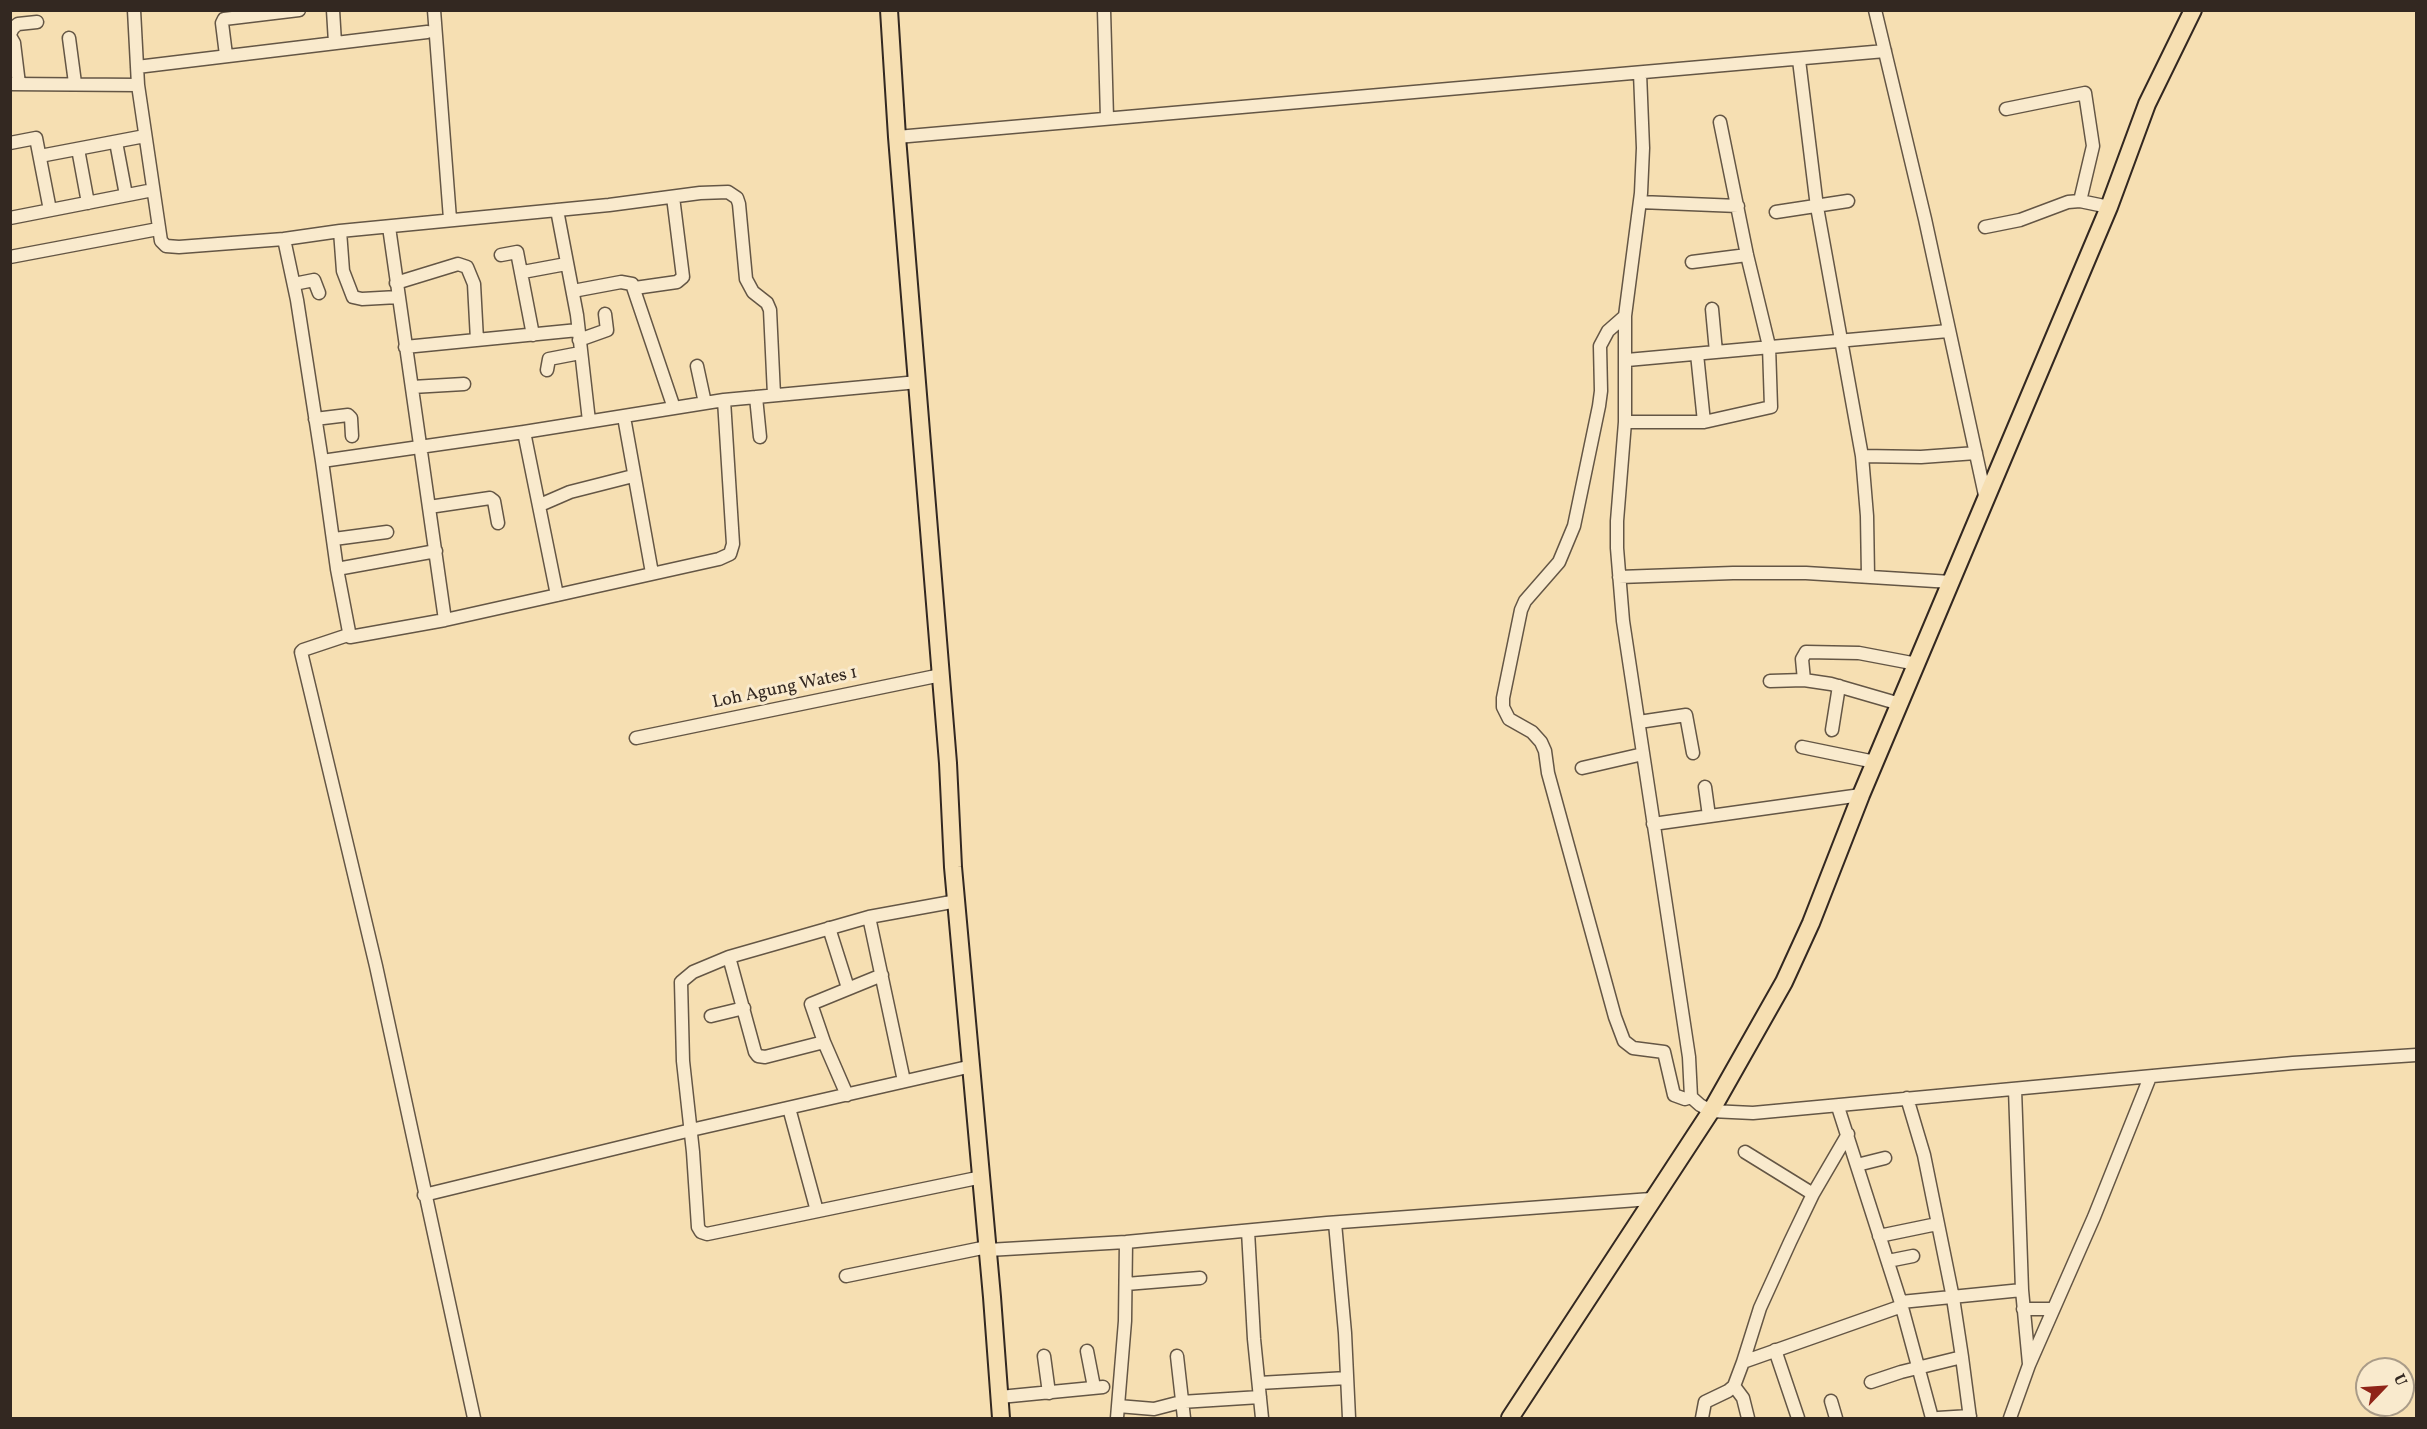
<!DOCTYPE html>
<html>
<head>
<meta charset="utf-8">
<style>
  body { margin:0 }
  #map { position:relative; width:2427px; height:1429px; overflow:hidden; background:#f6dfb2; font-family:Vollkorn,serif }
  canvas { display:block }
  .frame { position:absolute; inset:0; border:12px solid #332821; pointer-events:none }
  .north { position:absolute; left:2355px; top:1357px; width:60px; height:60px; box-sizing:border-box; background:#f9eacd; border:2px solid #aa9c88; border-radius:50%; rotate:65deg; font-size:16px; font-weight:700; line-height:24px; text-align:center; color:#332821 }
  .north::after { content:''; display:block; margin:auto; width:21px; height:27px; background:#8f2418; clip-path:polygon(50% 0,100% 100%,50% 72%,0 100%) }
</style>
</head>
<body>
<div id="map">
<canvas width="2427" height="1429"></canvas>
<div class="frame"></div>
<div class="north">U</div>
</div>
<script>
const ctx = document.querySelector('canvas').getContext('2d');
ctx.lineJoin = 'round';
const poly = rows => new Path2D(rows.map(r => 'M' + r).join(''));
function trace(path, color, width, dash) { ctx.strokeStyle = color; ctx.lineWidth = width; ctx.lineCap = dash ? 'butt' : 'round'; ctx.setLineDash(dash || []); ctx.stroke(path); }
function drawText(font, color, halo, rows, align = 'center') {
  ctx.font = font + ' Vollkorn,serif'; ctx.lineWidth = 6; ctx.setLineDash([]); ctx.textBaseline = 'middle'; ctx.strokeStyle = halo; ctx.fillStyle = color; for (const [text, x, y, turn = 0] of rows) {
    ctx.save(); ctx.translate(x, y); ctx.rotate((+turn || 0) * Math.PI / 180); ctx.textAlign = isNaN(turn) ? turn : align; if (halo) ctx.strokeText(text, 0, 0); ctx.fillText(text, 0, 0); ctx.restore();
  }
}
const minor = poly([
  [134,10,138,85,161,241,166,246,179,247,284,239,297,300,322,461,337,569,350,637,445,620,719,559,730,554,733,544,724,400],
  [333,10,335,43],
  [434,10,450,219],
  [1104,10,1107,118],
  [1875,10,1925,219,1986,500],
  [10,34,13,28,18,24,37,22],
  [10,36,14,43,19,84],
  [69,38,75,83],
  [226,55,222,23,224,19,299,10],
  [1799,60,1817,207,1862,456,1867,516,1868,576],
  [137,67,427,32],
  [1640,73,1643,148,1641,193,1625,316,1625,422,1617,521,1617,548,1623,621,1689,1057,1691,1097,1700,1105,1711,1111,1753,1113,2293,1063,2416,1055],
  [10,84,138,85],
  [2006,109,2085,93,2093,146,2080,201],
  [897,137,1885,51],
  [116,142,126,195],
  [10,143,36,138,50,210],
  [78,149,88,203],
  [40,156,145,136],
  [1640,202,1738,206],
  [557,210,577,315,589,421],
  [1776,212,1848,201],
  [10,218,153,190],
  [389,227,445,620],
  [1985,227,2020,220,2068,202,2080,201,2109,207],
  [340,231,343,271,353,297,362,299,398,297],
  [284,239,340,231,609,205,700,193,728,192,737,198,739,204,746,279,753,292,767,303,770,310,774,395],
  [501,255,517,252,533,335],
  [10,257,158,229],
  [1692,262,1747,255],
  [523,272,566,264],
  [396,283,458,264,467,267,474,284,477,340],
  [294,284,314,280,319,293],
  [635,288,677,282,683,277,673,197],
  [573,291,621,282,632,284,674,408],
  [1712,309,1716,352],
  [1625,316,1608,331,1600,346,1601,391,1599,406,1574,526,1559,562,1525,601,1521,610,1503,698,1503,707,1509,719,1532,732,1541,742,1545,751,1548,773,1615,1017,1624,1041,1633,1048,1664,1052,1674,1095,1685,1099,1691,1097],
  [579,340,607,330,605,314],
  [405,347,578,330],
  [1697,354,1704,422],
  [1627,360,1948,331],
  [697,366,705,403],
  [547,370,549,359,580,353],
  [412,387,464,384],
  [756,397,760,437],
  [624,417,652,573],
  [315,419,348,415,351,418,352,436],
  [1625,422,1704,422,1771,407,1769,346,1747,255,1720,122],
  [524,432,557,595],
  [1862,456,1921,457,1976,453],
  [322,461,524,432,724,400,918,382],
  [540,505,570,492,633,476],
  [429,507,490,498,494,501,498,523],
  [334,539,387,532],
  [337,569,436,551],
  [1619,577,1733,573,1806,573,1951,582],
  [348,635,303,650,301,652,376,966,474,1418],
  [1804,680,1802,659,1806,652,1859,653,1917,664],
  [1770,681,1804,680,1831,684,1900,704],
  [1639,722,1686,715,1693,753],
  [1832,730,1839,686],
  [636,738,941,675],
  [1802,747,1875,762],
  [1582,768,1643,754],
  [1705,787,1709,816],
  [1653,824,1861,795],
  [957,901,869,917,729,957,693,972,681,982,683,1061,693,1152,698,1227,701,1232,707,1234,982,1177],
  [869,917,904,1081],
  [829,928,848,988],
  [729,957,755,1052,758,1056,765,1057,824,1042],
  [711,1016,744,1008],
  [2015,1089,2022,1290,2029,1364],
  [847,1095,824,1042,811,1004,882,975],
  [1838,1107,1900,1300,1932,1418],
  [789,1108,817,1211],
  [1745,1152,1813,1194],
  [1857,1165,1885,1158],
  [424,1195,691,1130,972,1066],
  [1335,1223,1345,1333,1349,1418],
  [1248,1231,1254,1339,1262,1418],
  [1879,1236,1937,1224],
  [988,1250,1126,1242,1327,1223,1651,1199],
  [1888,1261,1913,1256],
  [846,1276,987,1247],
  [1126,1284,1200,1278],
  [1901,1302,2022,1290],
  [2023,1309,2053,1309],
  [1775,1350,1798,1418],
  [1087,1351,1094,1387],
  [1044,1356,1049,1393],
  [1177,1356,1184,1418],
  [1962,1357,1970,1418],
  [1743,1362,1760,1308,1790,1242,1813,1194,1848,1134],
  [1871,1382,1901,1372,1962,1357,1953,1298,1924,1155,1907,1098],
  [1259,1383,1347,1378],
  [1734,1386,1743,1398,1748,1418],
  [1000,1397,1103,1387],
  [1831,1401,1836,1418],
  [1118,1406,1154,1409,1181,1402,1260,1397],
  [1117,1418,1125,1321,1126,1242],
  [1702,1418,1705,1402,1728,1391,1734,1386,1743,1362,1902,1306],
  [1938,1418,1970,1416],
  [2010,1418,2029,1365,2094,1217,2150,1077]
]);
const major = poly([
  [889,10,897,137,948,763,953,867,992,1297,1001,1418],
  [1510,1418,1711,1111,1784,982,1811,923,1861,795,2109,207,2147,104,2193,10]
]);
trace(minor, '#645645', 15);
trace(major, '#332821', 20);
trace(minor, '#f9eacd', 12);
trace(major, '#f6dfb2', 16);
drawText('18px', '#332821', '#f9eacd', [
  ["Loh Agung Wates 1",785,689,-12]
]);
</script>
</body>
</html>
